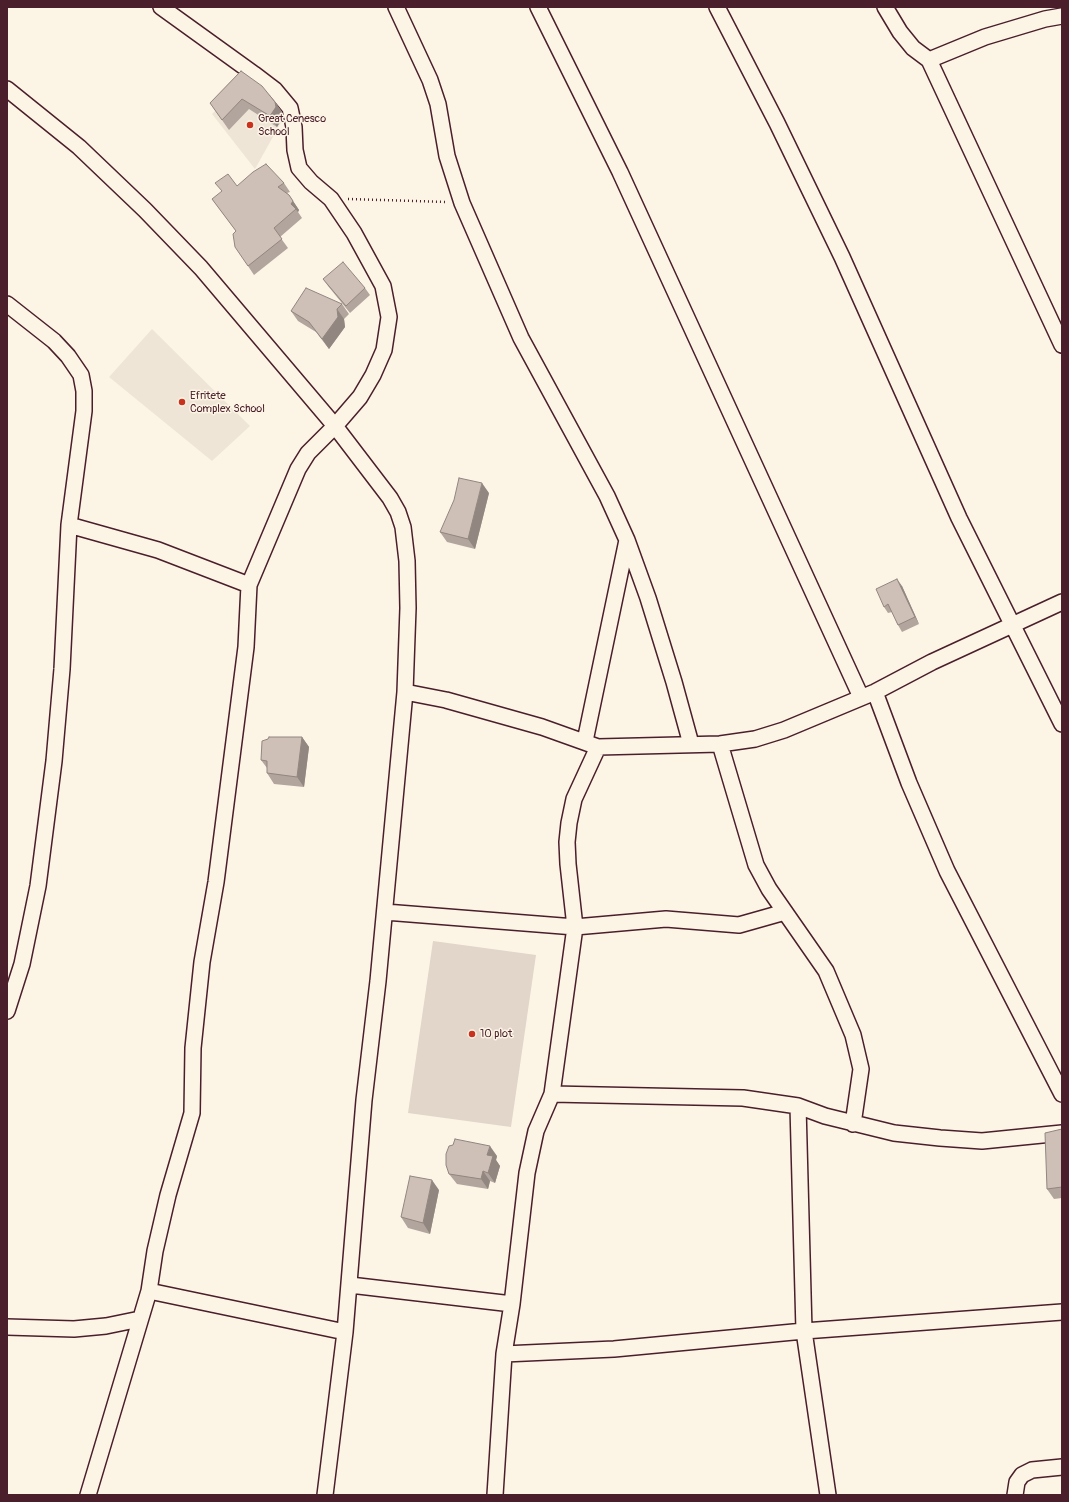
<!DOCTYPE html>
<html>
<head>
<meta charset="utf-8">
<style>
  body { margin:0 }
  #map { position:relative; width:1069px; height:1502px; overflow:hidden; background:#fcf5e5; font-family:Pangolin,sans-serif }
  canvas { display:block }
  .frame { position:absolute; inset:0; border:8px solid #4a1f2b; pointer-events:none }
</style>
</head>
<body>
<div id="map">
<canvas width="1069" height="1502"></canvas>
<div class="frame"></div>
</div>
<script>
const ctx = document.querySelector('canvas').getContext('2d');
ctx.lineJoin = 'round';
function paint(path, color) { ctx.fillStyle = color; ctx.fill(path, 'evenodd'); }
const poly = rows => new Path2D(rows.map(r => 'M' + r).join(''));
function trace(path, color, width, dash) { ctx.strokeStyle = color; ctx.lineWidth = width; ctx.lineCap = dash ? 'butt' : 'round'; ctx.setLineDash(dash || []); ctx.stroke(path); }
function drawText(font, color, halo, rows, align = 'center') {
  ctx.font = font + ' Pangolin,sans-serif'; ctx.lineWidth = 3; ctx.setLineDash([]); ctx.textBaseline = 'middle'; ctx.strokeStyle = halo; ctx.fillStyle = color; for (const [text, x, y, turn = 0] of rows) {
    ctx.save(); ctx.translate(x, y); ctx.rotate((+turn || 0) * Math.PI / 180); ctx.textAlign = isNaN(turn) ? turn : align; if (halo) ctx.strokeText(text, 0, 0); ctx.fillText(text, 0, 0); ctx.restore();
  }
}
paint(poly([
  [251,76,288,110,255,169,212,114],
  [152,329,250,426,212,461,109,377]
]), '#eee5d7');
paint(poly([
  [433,941,536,955,511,1127,408,1113]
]), '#e2d5ca');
const minor = poly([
  [396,7,430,80,438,104,447,156,462,203,521,338,607,496,627,540,648,598,674,682,691,744],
  [538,7,620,172,861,697],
  [717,7,777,123,842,257,959,518,1062,724],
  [885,7,900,32,913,48,929,60,1062,345],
  [929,60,985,37,1045,19,1062,16],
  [7,89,79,147,145,210,201,268,335,426,390,498,398,512,403,527,407,561,408,608,405,692,378,981,364,1100,345,1332,325,1495],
  [7,304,54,341,68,356,81,375,84,391,84,411,69,525,62,669,54,761,38,886,22,964,7,1011],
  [69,525,158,550,249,585],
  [405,692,446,700,542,727,598,747,720,744,755,739,784,730,875,692,932,662,1062,602],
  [875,692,909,783,947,871,1062,1094],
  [585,741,627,540],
  [720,744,756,865,769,889,826,971,853,1035,861,1069,853,1124],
  [385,912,575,927,666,919,739,925,785,912],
  [552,1094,743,1098,798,1106,825,1116,894,1133,940,1138,982,1141,1062,1133],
  [798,1106,804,1331,828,1495],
  [350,1285,512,1304],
  [149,1291,345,1332],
  [7,1327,74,1329,106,1326,140,1319],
  [504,1354,614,1349,804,1331,1062,1312],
  [88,1495,149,1291,155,1251,168,1195,192,1113,193,1048,202,962,216,882,246,647,249,585,298,469,308,453,335,426,360,397,373,375,384,350,389,317,383,286,354,233,331,199,311,182,299,168,295,150,294,127,290,108,275,90,254,74,161,7],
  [495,1495,504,1354,512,1304,527,1173,536,1131,552,1094,575,927,568,864,567,842,569,823,574,799,598,747],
  [1015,1495,1017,1482,1022,1475,1032,1470,1062,1467]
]);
trace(minor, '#4a1f2b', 18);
trace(poly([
  [348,199,447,202]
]), '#4a1f2b', 2.5, [1, 3]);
trace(minor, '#fcf5e5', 15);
paint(poly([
  [241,71,275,102,282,112,283,117,277,127,249,109,229,130,210,103],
  [284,183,290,192,287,193,289,195,299,210,298,212,302,218,280,237,288,248,254,275,248,266,236,231,212,199,237,186],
  [323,279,365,288,370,295,350,313,328,286],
  [342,304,349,314,344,319,345,327,329,349,316,332,298,321,291,311],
  [489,493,475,549,447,542,440,532],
  [902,586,919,624,902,632,898,625,892,612,888,613,884,607],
  [302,737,309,747,304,787,274,784,267,773,267,768,261,760],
  [1062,1129,1062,1198,1054,1199,1047,1189],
  [453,1145,497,1156,496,1160,500,1166,495,1183,490,1181,488,1189,457,1184,449,1174],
  [439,1190,430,1234,408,1228,401,1217]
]), '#b2a59d');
paint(poly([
  [275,102,282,112,283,117,277,127,270,116],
  [289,195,299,210,298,212,291,204],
  [337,309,344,319,345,327,329,349,322,339],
  [482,483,489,493,475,549,468,539],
  [897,579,902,586,919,624,915,617],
  [302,737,309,747,304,787,297,777],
  [490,1146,497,1156,496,1160,500,1166,495,1183,488,1173,487,1155],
  [483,1171,490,1181,488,1189,481,1179],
  [432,1180,439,1190,430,1234,423,1223]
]), '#918680');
const building = poly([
  [241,71,262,86,275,102,276,107,270,116,242,99,222,120,210,103,241,71],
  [266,164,284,183,278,187,289,195,293,201,291,204,296,209,274,228,282,239,248,266,235,247,233,234,236,231,212,199,222,191,215,183,228,174,237,186,253,172,266,164],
  [343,262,365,288,346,306,323,279,343,262],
  [306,288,342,304,337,309,338,317,322,339,309,322,291,311,306,288],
  [459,478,482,483,468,539,440,532,454,500,459,478],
  [897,579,915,617,898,625,888,604,884,607,876,589,897,579],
  [269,737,302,737,297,777,267,773,267,761,261,760,262,741,268,739,269,737],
  [1062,1129,1062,1187,1047,1189,1045,1133,1062,1129],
  [455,1139,490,1146,487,1155,493,1156,488,1173,483,1171,481,1179,449,1174,446,1165,446,1154,449,1146,453,1145,455,1139],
  [410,1176,432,1180,423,1223,401,1217,410,1176]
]);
paint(building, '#cfc0b7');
trace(building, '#918680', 1);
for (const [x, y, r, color] of [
  [250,125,4,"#c8321e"],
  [182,402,4,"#c8321e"],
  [472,1034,4,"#c8321e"]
]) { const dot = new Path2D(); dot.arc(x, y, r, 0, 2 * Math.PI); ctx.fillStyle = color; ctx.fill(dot); trace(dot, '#fcf5e5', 1.5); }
drawText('11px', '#4a1f2b', '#fcf5e5', [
  ["Great Cenesco",258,119],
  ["School",258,132],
  ["Efritete",190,396],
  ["Complex School",190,409],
  ["10 plot",480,1034]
], 'left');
</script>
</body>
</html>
